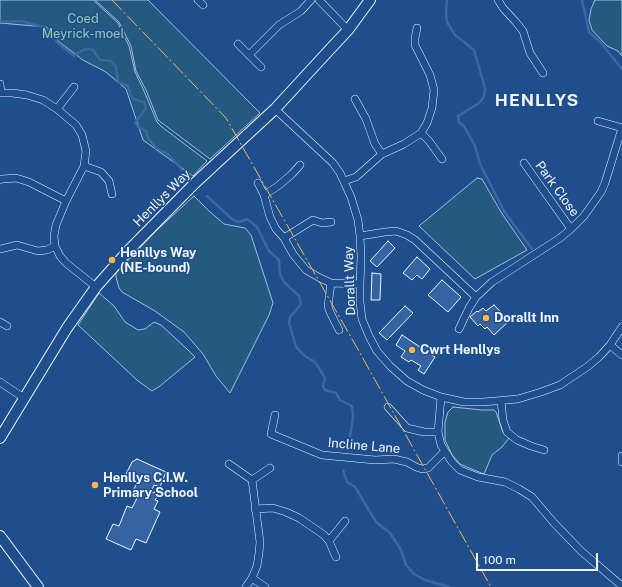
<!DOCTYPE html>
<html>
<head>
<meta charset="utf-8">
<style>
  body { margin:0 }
  #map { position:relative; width:622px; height:587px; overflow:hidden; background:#1f4e8c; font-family:"Public Sans",sans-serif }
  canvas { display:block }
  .scale { position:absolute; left:476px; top:553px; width:122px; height:18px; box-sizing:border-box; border:2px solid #f2f6ff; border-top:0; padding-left:5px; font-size:12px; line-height:14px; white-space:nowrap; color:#f2f6ff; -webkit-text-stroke:3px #1f4e8c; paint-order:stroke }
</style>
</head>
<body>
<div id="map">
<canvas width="622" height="587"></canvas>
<div class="scale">100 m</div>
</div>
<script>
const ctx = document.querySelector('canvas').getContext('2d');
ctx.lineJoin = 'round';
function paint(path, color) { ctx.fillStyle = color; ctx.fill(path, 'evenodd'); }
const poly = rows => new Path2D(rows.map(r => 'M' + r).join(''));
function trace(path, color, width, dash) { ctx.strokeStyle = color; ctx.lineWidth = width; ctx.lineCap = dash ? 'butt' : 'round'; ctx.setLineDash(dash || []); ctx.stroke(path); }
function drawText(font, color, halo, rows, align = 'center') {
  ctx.font = font + ' "Public Sans",sans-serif'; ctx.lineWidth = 3; ctx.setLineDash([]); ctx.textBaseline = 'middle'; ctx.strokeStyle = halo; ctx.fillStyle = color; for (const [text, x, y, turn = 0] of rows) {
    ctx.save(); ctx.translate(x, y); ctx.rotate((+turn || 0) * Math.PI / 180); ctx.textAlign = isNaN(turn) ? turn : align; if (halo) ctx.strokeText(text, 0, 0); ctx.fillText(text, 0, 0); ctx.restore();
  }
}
const green = poly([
  [0,0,93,0,118,23,129,46,135,72,144,91,157,122,162,127,207,161,193,176,143,140,126,89,106,72,83,60,58,41,55,34,46,27,0,23,0,0],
  [95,0,148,0,260,113,210,159,158,120,146,90,136,71,131,46,119,22,95,0],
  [595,0,622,0,622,56,618,51,607,46,592,30,589,20,591,9,595,0],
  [477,178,482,179,501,212,527,250,475,279,419,226,477,178],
  [194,196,209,211,224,224,245,228,251,235,273,303,269,315,230,393,216,376,203,354,184,332,155,311,122,292,119,288,116,277,116,273,157,230,194,196],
  [99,293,114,306,125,322,138,330,145,329,154,322,161,325,187,349,195,357,160,386,152,391,138,381,78,325,99,293],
  [453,407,482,410,494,410,496,412,503,432,509,438,502,447,492,455,484,474,474,470,460,464,452,455,445,440,445,422,448,412,453,407]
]);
paint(green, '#245a82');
trace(green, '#a8bbd7', 1);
trace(poly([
  [447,0,446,12,447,22,455,35,474,50,485,88,484,97,479,103,458,116,459,122,464,126,475,146,480,164,504,211,532,249],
  [582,0,589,32,601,43,622,69],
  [0,21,4,22,22,21,43,27,54,35,57,42,74,56,83,50,89,49,93,50,100,60,111,61,116,67,118,82,128,86,130,94,133,99,144,102,146,107,143,113,135,122,138,127,146,131,148,138,156,148,168,154,182,170],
  [207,196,233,220,239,222,247,219,257,227,269,251,279,260,280,274,284,282,299,296,301,304,290,317,289,323,296,347,305,356,315,362,325,378,323,386,325,390,336,393,340,400,352,406,353,414,352,425,350,436],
  [343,470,347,482,355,487,376,522,390,533,401,550,406,565,414,574,425,580,449,587]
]), '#3b69a3', 2.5);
const building = poly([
  [388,241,395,248,377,267,370,261,388,241],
  [417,257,430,269,422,279,417,275,412,280,403,273,417,257],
  [372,273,381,274,380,300,371,300,372,273],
  [442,280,461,297,448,312,428,295,442,280],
  [494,305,509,321,494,335,487,327,485,329,480,324,478,326,470,317,477,311,478,312,483,308,486,311,494,305],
  [405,306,413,313,387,340,379,333,405,306],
  [402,335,420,347,422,344,433,351,431,354,435,357,424,374,418,370,421,366,411,360,409,362,401,357,405,351,396,345,402,335],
  [137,459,166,472,160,487,154,485,151,492,154,493,155,491,161,493,158,498,157,497,155,500,158,501,154,509,160,512,146,543,136,539,131,550,106,539,113,524,119,526,127,506,132,508,138,496,132,493,137,483,127,479,128,477,125,476,132,462,137,459]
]);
paint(building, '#3563a3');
trace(building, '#f2f6ff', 1);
const street = poly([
  [198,0,203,5],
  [319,0,348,30],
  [498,0,503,8,515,21,523,31,530,53,543,73],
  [238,44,261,67],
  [249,55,279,25,301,11,311,0],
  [0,84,1,93],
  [0,93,12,93,27,95,43,100,57,109,76,125,82,135,86,151,84,166,66,201,56,225,54,236,55,246,60,256,66,263,96,287],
  [355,99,366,119,375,144,382,154],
  [57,109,74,87],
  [275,109,333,163,340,173,351,197,358,220,360,236,385,232,396,231,407,235,415,240,476,297],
  [598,121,622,128],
  [421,133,429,141,442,159],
  [524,163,571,229],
  [84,166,101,172,109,181,112,194],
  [0,180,2,179,16,178,29,182,66,201],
  [344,181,356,177,382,154,404,144,421,133,427,123,432,108,434,90,430,75,415,45,415,38,417,28],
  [258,183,264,195,270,217,276,229,284,238,293,254,306,270,320,278,331,283,360,284],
  [264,195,278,186,292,174,300,165],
  [360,236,361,257,360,284,360,302,362,319,369,336,377,351,390,366,407,381,423,390,441,397,464,402,483,402,518,399,541,392,560,385,587,367,599,357,610,345,622,327],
  [284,238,313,220,322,223,331,222],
  [0,249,17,245,38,251,47,250,55,246],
  [331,283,328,306,330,312,339,330],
  [0,322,7,326],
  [459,329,469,308,476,297,492,282,560,238,571,229,584,216,601,192,605,183,622,128],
  [610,345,622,355],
  [0,382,24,398],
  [441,397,438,432,441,445,452,462,460,470,478,477,505,482,519,489,532,497,554,523,581,551,622,586],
  [501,401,503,420,507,432,517,440,531,446,544,450],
  [388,407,407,428,424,432,438,432],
  [275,415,271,434,322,455,375,460,394,459,407,462,416,467,422,469,428,468,445,451],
  [622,456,622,462],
  [229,464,252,480],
  [255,509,273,508,286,512,299,518,324,535,329,541,336,557],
  [329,541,345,521],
  [252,578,265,587],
  [246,587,252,578,257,566,259,553,260,542,252,480,270,468]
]);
const secondary = poly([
  [0,438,67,328,96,287,128,251,195,183,275,109,333,46,348,30,370,0],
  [0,536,38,587]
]);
trace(street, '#f2f6ff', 8);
trace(secondary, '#f2f6ff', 12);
trace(street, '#1f4e8c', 7);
trace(secondary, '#1f4e8c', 10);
trace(poly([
  [112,0,226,118,356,346,491,587]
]), '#ffb74d', 1, [14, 3, 2, 3]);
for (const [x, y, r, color] of [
  [112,260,4,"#ffb74d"],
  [486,318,4,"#ffb74d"],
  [412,350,4,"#ffb74d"],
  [95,485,4,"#ffb74d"]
]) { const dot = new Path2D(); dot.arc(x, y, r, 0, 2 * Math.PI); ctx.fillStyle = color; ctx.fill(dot); trace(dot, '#1f4e8c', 1.5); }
drawText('13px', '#97c8a6', '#1f4e8c', [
  ["Coed",83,19],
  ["Meyrick-moel",83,34]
]);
drawText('13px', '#f2f6ff', '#1f4e8c', [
  ["Park Close",557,189,54],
  ["Henllys Way",162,198,-45],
  ["Dorallt Way",350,281,-92],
  ["Incline Lane",364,446,5]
]);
drawText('bold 13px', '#f2f6ff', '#1f4e8c', [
  ["Henllys Way",120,253],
  ["(NE-bound)",120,268],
  ["Dorallt Inn",494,318],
  ["Cwrt Henllys",420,350],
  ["Henllys C.I.W.",103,478],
  ["Primary School",103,493]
], 'left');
ctx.letterSpacing = '1px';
drawText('bold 17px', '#f2f6ff', '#1f4e8c', [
  ["HENLLYS",537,101]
]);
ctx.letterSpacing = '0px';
</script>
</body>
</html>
